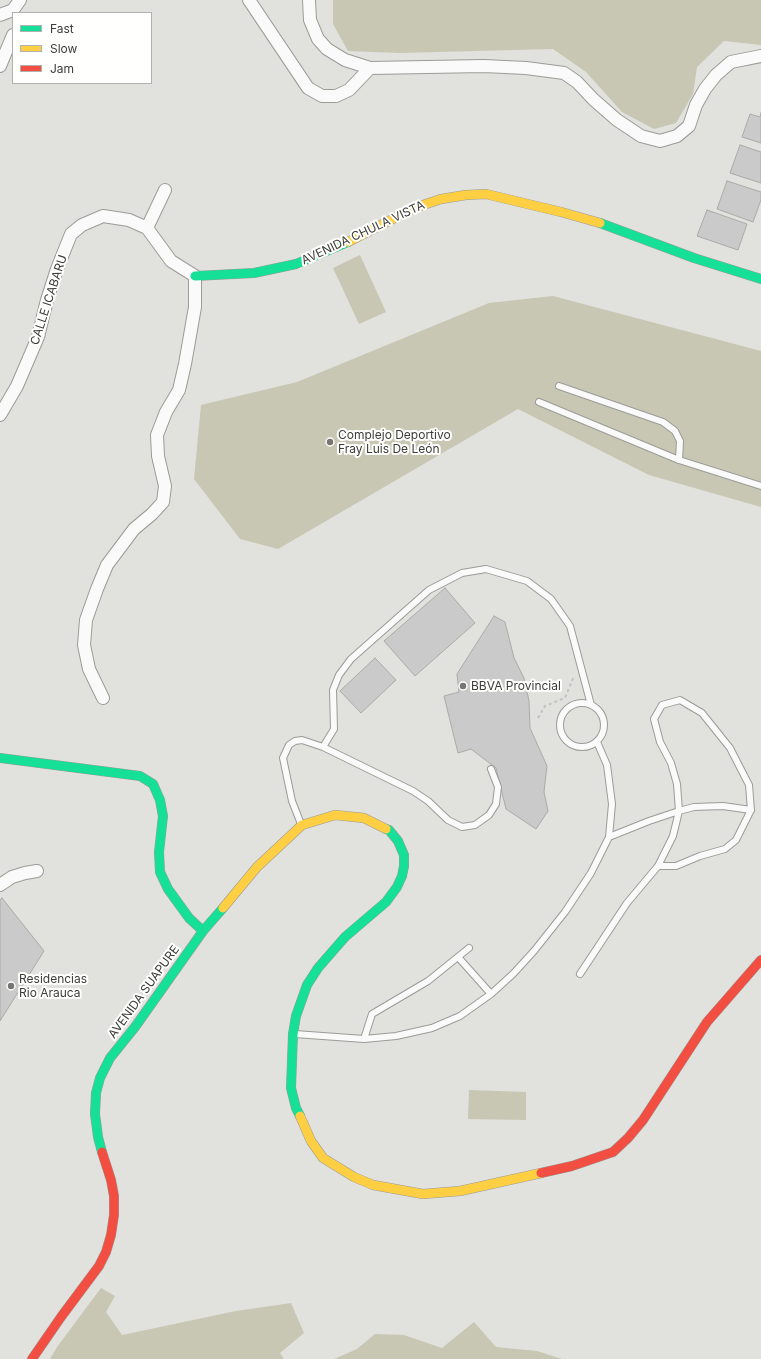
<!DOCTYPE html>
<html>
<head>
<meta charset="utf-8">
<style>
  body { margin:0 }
  #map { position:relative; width:761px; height:1359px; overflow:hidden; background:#e1e1dd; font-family:Inter,sans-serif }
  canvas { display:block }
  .legend { position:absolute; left:12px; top:12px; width:140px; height:72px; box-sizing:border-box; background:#fffffe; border:1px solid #b1b1af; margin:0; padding:5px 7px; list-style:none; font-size:12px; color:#3c3c39 }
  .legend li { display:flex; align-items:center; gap:8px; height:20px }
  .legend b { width:20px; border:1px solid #b1b1af }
</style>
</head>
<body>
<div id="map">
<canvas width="761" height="1359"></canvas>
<ul class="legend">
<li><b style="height:5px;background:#16e098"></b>Fast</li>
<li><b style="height:5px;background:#ffcf43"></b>Slow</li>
<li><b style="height:5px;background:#f24e42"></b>Jam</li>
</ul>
</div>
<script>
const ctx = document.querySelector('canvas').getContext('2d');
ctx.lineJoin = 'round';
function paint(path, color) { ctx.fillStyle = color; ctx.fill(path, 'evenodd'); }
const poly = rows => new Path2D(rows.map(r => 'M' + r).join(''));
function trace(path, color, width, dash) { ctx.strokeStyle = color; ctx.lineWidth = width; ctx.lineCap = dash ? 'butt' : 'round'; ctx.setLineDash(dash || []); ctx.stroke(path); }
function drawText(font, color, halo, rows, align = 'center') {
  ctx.font = font + ' Inter,sans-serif'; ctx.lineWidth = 4; ctx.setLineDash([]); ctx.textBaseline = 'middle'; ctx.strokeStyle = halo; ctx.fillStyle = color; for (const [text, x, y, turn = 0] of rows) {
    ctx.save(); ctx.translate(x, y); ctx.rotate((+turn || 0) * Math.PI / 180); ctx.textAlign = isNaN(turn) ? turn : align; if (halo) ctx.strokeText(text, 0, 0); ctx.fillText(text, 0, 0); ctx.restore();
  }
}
paint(poly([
  [333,0,761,0,761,45,724,41,697,67,693,94,676,123,654,129,622,112,586,72,553,49,399,53,348,51,333,24],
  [360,255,386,312,359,324,333,268],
  [553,296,761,351,761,507,649,475,518,409,278,549,240,539,194,479,201,405,297,382,489,303],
  [469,1090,526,1092,526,1120,468,1119],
  [101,1288,115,1296,106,1312,122,1335,236,1311,291,1303,304,1333,280,1353,284,1359,50,1359,57,1347],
  [474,1322,496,1347,537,1351,562,1359,334,1359,357,1349,375,1334,404,1335,442,1348]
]), '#c8c7b3');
const building = poly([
  [761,113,761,143,742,137,750,114,760,117,761,113],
  [740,145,761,152,761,183,730,173,740,145],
  [727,181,761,192,761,200,753,222,717,209,727,181],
  [707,210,747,224,738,250,697,236,707,210],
  [445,588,475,623,415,676,384,641,445,588],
  [494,616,505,622,514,658,524,678,529,701,530,728,547,766,544,792,548,811,536,829,506,809,496,768,471,749,458,753,444,696,459,692,457,674,494,616],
  [375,658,396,680,361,713,340,691,375,658],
  [2,898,44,951,0,1021,0,900,2,898]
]);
paint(building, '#c9cac9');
trace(building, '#a9aba9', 1);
const lane = poly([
  [559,386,663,422,675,431,680,441,679,460],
  [539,402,679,460,761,486],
  '560 725a22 22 0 1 1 44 0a22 22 0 1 1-44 0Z',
  [323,747,334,729,333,690,339,675,351,659,429,590,462,573,486,569,527,581,551,599,570,626,591,705],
  [301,824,292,801,283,758,289,745,295,741,302,740,323,747,413,791,428,801,448,820,462,827,475,825,489,815,496,804,498,787,491,769],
  [658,866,676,866,700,856,725,849,736,840,751,810],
  [458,957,491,994],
  [580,974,627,903,658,866,673,836,679,811,677,784,671,763,660,742,654,719,662,705,680,700,702,713,730,748,749,785,751,810,723,806,694,807,679,811,649,821,609,837],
  [295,1034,364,1039,396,1036,432,1028,460,1016,491,994,513,974,534,951,565,912,591,873,609,837,612,804,607,765,597,742],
  [364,1039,372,1014,428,981,469,948]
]);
const street = poly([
  [249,0,308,88,322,96,336,96,349,90,370,68],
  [309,0,310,20,318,39,327,49,345,60,370,68,484,66,526,68,564,73,577,82,594,100,617,120,641,136,660,141,677,136,689,126,696,105,705,89,716,75,731,62,761,56],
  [0,15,13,10,20,0],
  [0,66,13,35],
  [147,228,165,190],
  [0,415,17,386,38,337,47,300,57,269,71,234,82,225,103,216,129,220,147,228,171,261,195,276,195,307,185,364,179,390,166,412,157,435,158,456,165,486,163,502,152,514,134,529,107,565,97,589,86,620,84,645,89,669,103,698],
  [0,885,12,877,25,873,37,871]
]);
const fast = poly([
  [600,223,694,258,761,279],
  [195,276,254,273,296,264,348,242],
  [0,758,140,776,153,784,160,800,163,816,159,852,160,872,168,889,189,918,203,931],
  [300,1116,296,1108,291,1088,293,1034,296,1016,307,985,318,968,345,937,386,902,397,887,402,876,404,866,404,855,398,841,389,830,386,829],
  [102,1152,98,1137,95,1114,96,1093,100,1078,110,1058,135,1027,203,931,223,908]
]);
const slow = poly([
  [348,242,414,208,441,199,466,195,486,194,561,212,600,223],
  [223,908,257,867,302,825,335,815,364,818,386,829],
  [300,1116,311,1141,323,1158,354,1177,373,1185,423,1194,460,1191,541,1173]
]);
const jam = poly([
  [541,1173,572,1166,613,1152,628,1138,643,1120,707,1022,761,960],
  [32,1359,61,1317,99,1266,106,1252,111,1235,114,1215,114,1196,111,1180,102,1152]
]);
trace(lane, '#9b9b98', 8);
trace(street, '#9b9b98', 14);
trace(fast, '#9b9b98', 10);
trace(slow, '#9b9b98', 10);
trace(jam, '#9b9b98', 10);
trace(poly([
  [538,718,545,706,565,698,574,676]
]), '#c2c2c1', 2, [3, 3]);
trace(lane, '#fafafa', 6);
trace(street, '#fafafa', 12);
trace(fast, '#16e098', 9);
trace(slow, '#ffcf43', 9);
trace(jam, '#f24e42', 9);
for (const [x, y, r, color] of [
  [330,442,4,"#767672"],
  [463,686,4,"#767672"],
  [11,986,4,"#767672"]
]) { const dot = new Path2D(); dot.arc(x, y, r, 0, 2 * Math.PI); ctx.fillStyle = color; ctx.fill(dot); trace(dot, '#fffffe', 1.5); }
drawText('12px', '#3c3c39', '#fffffe', [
  ["AVENIDA CHULA VISTA",363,233,-25],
  ["CALLE ICABARU",49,300,-72],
  ["AVENIDA SUAPURE",144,992,-54]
]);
drawText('12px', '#3c3c39', '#fffffe', [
  ["Complejo Deportivo",338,435],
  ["Fray Luis De León",338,449],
  ["BBVA Provincial",471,686],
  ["Residencias",19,979],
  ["Rio Arauca",19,993]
], 'left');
</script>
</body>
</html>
